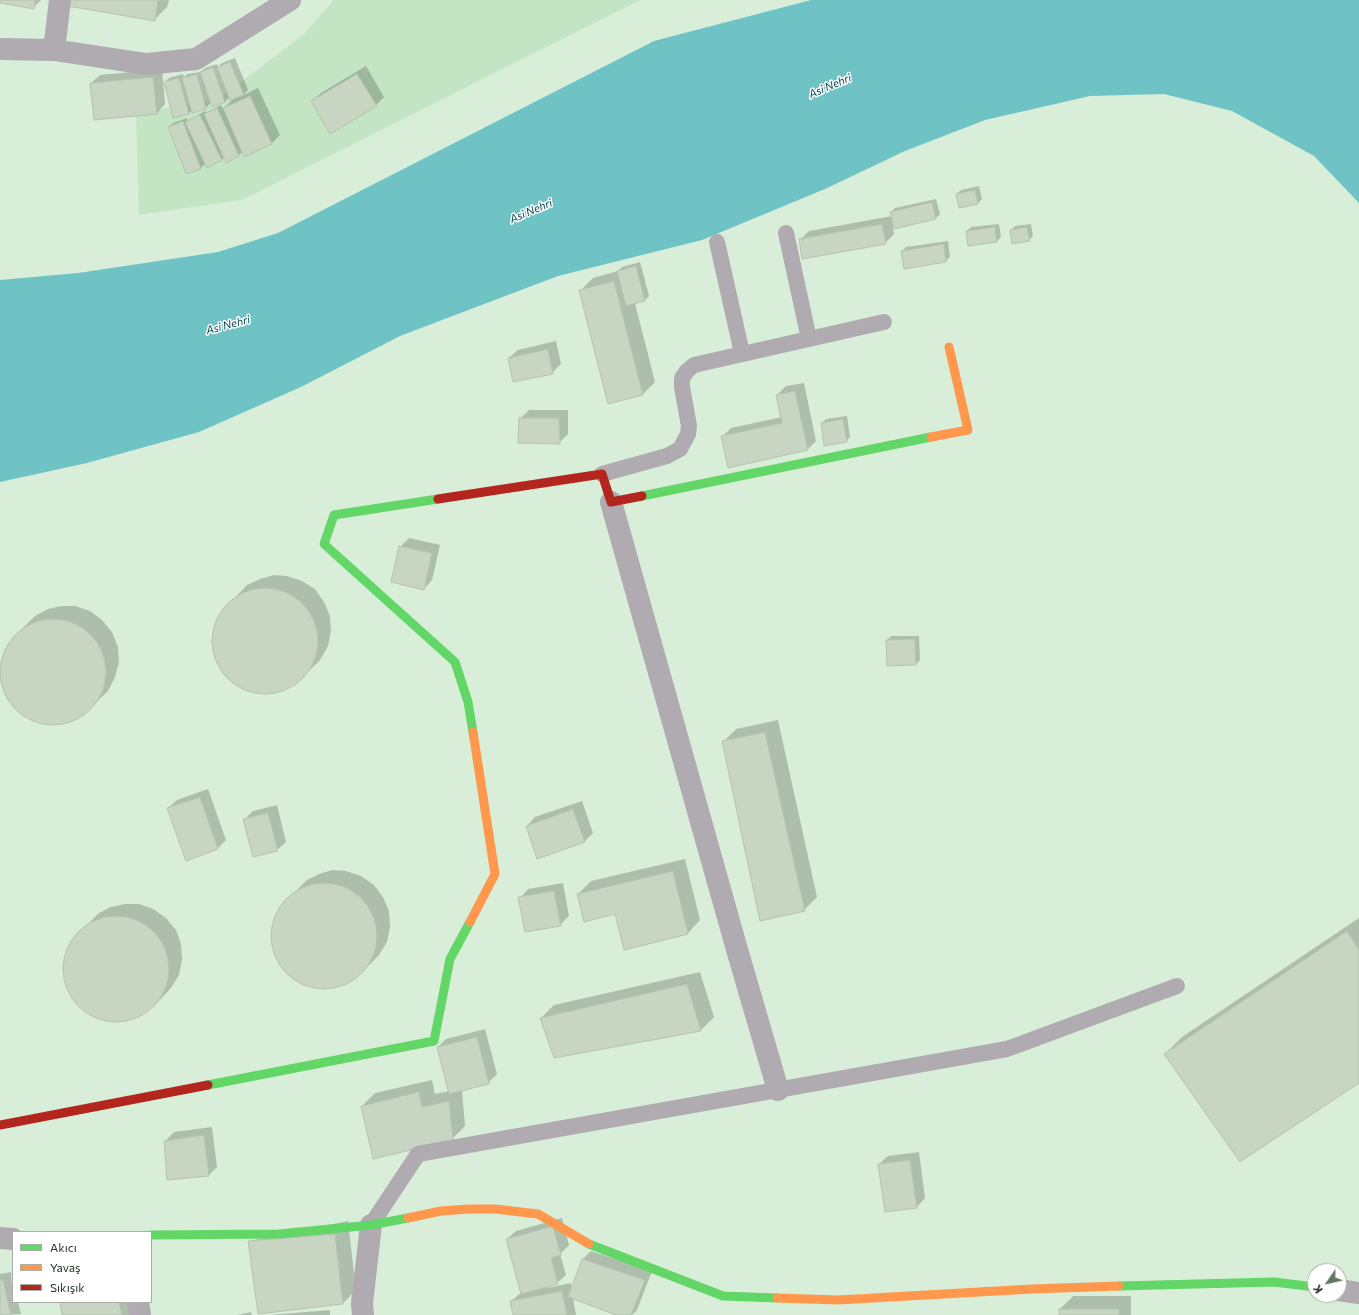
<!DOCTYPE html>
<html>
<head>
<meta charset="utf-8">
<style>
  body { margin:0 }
  #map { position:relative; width:1359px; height:1315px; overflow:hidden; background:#d9eed9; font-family:Commissioner,sans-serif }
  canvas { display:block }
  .legend { position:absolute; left:12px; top:1231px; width:140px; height:72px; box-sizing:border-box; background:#fff; border:1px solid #a8aea8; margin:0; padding:5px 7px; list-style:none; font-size:12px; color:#253426 }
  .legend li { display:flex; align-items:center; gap:8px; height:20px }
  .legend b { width:20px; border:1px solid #a8aea8 }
  .north { position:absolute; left:1307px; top:1263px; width:40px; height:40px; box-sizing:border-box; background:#fff; border:1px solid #a8aea8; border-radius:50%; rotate:236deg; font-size:11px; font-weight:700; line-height:16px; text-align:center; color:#253426 }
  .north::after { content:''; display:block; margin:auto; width:14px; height:18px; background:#647565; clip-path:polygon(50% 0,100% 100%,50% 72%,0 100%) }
</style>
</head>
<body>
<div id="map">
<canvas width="1359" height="1315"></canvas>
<ul class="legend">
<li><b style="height:5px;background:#63d668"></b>Akıcı</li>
<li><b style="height:5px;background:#ff974d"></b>Yavaş</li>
<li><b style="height:5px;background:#b3261e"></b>Sıkışık</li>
</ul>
<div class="north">K</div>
</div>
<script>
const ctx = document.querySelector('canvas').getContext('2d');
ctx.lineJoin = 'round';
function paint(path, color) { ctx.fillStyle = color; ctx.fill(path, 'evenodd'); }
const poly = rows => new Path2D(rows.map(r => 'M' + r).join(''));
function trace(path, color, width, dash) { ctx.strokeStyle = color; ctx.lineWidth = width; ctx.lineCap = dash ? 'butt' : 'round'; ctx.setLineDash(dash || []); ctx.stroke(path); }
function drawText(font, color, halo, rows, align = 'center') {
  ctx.font = font + ' Commissioner,sans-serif'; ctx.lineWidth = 3; ctx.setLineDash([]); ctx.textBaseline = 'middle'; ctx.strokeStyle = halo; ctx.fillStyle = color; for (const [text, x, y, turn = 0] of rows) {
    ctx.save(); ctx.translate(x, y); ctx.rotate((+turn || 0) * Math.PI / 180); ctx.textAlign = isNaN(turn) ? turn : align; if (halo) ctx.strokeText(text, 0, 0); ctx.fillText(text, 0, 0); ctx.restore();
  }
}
paint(poly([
  [334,0,640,0,242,200,139,215,136,114,220,98,304,34]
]), '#c3e5c4');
paint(poly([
  [811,0,1359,0,1359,203,1314,156,1232,111,1164,94,1090,96,985,120,905,151,825,189,702,240,558,276,400,336,301,387,199,432,87,463,0,482,0,280,78,273,218,252,278,233,654,41]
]), '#6fc3c5');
paint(poly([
  [0,0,41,0,33,8,0,2],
  [70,0,169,0,167,7,154,20],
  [235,58,248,90,242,96,258,88,280,135,271,144,243,151,238,156,224,157,222,160,206,163,201,168,187,173,169,127,173,123,187,118,188,121,205,111,206,113,221,105,223,109,235,97,230,96,225,102,211,102,206,108,192,110,189,113,165,82,169,78,183,74,184,77,187,74,201,72,205,68,217,64,218,67,222,63],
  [366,66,384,97,376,105,312,101,321,93],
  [162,69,165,104,157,113,91,83,100,75],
  [979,186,982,199,978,203,959,207,957,194,961,190],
  [936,199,940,214,936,218,893,228,894,234,885,243,800,240,809,231,892,216,891,212,895,208],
  [999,224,1001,237,997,241,967,231,971,227],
  [1031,224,1033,236,1029,240,1011,230,1015,226],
  [948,241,950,257,946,261,905,268,902,251,906,247],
  [640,262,649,296,645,300,635,303,655,382,642,395,580,291,593,278,618,271,622,267],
  [556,341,561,364,552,373,509,358,518,350],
  [804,383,816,441,808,449,729,467,722,437,731,428,782,417,777,395,786,386],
  [529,410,568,410,568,434,559,443,520,419],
  [847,416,850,437,846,441,822,423,826,419],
  [409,538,440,545,432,580,424,589,400,547],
  [274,575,287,576,302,581,315,589,324,602,330,616,331,631,328,646,320,660,307,673,295,684,282,691,267,694,252,692,238,686,226,676,218,663,213,648,213,634,217,620,224,609,247,585,260,579],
  [61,606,75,606,90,611,102,620,112,632,118,647,119,662,115,677,108,691,83,715,70,722,55,724,39,722,26,716,14,706,5,694,1,679,1,665,5,651,12,639,35,616,48,609],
  [891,636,919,636,920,660,916,664,888,665,887,640],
  [778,720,817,897,804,910,723,742,736,729],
  [208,789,226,840,218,848,168,808,177,800],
  [582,801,593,833,584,842,527,826,535,817],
  [277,805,286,842,277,850,244,820,253,811],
  [685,859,700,920,688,933,616,913,578,894,591,881],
  [332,870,346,871,361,876,374,885,383,897,389,911,390,927,387,942,379,955,355,979,341,986,326,989,311,987,297,981,285,971,276,958,273,943,273,929,276,916,283,904,307,880,319,874],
  [563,883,569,916,560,925,520,898,528,889],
  [125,904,139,904,153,909,166,918,176,930,181,944,182,960,179,975,171,988,158,1002,147,1012,133,1019,118,1022,103,1020,89,1014,77,1004,69,991,65,976,65,962,68,949,75,937,99,913,111,907],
  [1359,918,1359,1081,1165,1054,1182,1037],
  [700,972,714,1017,701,1030,554,1057,541,1018,554,1005],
  [485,1029,497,1074,488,1083,462,1090,465,1126,452,1139,362,1106,375,1093,432,1080,435,1094,449,1091,438,1047,446,1039],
  [212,1127,217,1167,209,1175,165,1141,174,1132],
  [919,1152,925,1198,917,1207,879,1164,888,1156],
  [562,1218,569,1245,560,1254,566,1275,557,1283,547,1286,547,1288,571,1283,572,1290,583,1259,591,1251,652,1271,637,1310,632,1315,619,1315,573,1298,576,1315,514,1315,511,1301,522,1292,507,1239,516,1231],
  [348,1221,356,1290,343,1303,249,1241],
  [11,1272,13,1302,18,1302,21,1314,0,1315,0,1274],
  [1073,1296,1131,1296,1131,1315,1060,1315,1060,1309],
  [61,1302,135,1302,138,1315,63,1315],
  [330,1310,330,1315,269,1315],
  [251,1312,252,1315,237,1315]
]), '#0003');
const building = poly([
  [0,0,35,0,34,9,0,3,0,0],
  [69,0,158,0,155,21,68,6,69,0],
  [230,62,244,95,230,100,217,67,230,62],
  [213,67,225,102,212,107,200,72,213,67],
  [197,74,206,109,192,113,182,78,197,74],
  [357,74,377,106,330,134,311,101,357,74],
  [153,77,157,114,94,120,90,83,153,77],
  [179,78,189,114,173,118,164,82,179,78],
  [250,96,272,144,244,157,223,108,250,96],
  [217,108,239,156,226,163,204,114,217,108],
  [200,115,222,160,207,168,185,122,200,115],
  [183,121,201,169,186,174,168,127,183,121],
  [975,190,978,204,959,208,956,194,975,190],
  [932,202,936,219,894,229,890,212,932,202],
  [882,224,886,244,802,259,799,239,882,224],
  [995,227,997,242,968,246,966,231,995,227],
  [1027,227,1030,241,1012,244,1010,230,1027,227],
  [944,244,946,262,904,269,901,251,944,244],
  [636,266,645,301,626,306,617,271,636,266],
  [614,281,643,395,608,404,579,290,614,281],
  [548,349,553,374,513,382,508,358,548,349],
  [795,391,808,450,728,468,721,436,782,423,776,395,795,391],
  [519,418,559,418,560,444,518,443,519,418],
  [843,419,847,442,824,446,821,423,843,419],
  [399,546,432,553,424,590,391,582,399,546],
  '212 641a53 53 0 1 1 106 0a53 53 0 1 1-106 0Z',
  '0 672a53 53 0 1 1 106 0a53 53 0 1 1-106 0Z',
  [915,639,916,665,887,666,886,640,915,639],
  [765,732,805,911,760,921,722,741,765,732],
  [200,797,218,849,186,861,167,808,200,797],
  [573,809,585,842,537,859,526,826,573,809],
  [268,813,278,851,253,857,243,819,268,813],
  [673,871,688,934,624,950,615,914,584,922,577,894,673,871],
  '271 936a53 53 0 1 1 106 0a53 53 0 1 1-106 0Z',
  [554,891,561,926,525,932,518,897,554,891],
  '63 969a53 53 0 1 1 106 0a53 53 0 1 1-106 0Z',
  [1347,931,1359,950,1359,1083,1240,1162,1164,1054,1347,931],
  [687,984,701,1031,554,1058,540,1018,687,984],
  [477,1037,489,1084,449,1094,437,1047,477,1037],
  [419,1092,422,1107,449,1101,453,1140,373,1159,361,1106,419,1092],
  [204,1135,209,1176,167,1180,164,1141,204,1135],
  [910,1160,917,1208,885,1212,878,1164,910,1160],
  [553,1226,561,1255,551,1258,558,1284,521,1294,506,1239,553,1226],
  [335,1234,343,1304,258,1314,248,1241,335,1234],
  [582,1259,645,1280,631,1315,616,1315,568,1297,582,1259],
  [0,1280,3,1280,11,1315,0,1315,0,1280],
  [562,1291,567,1315,513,1315,510,1301,562,1291],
  [60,1302,119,1302,122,1315,62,1315,60,1302],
  [1059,1309,1119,1309,1119,1315,1059,1315,1059,1309]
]);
paint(building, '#c8d5c3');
trace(building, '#b5c2b0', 1);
trace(poly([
  [786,233,809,339],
  [717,242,742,353],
  [602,474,667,456,680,449,688,434,689,426,682,387,682,378,687,371,694,365,884,322],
  [371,1225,418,1154,1007,1049,1177,986]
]), '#b0abb0', 16);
trace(poly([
  [0,49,54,50,146,64,196,59,290,0],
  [54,50,60,0],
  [611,502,736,946,778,1090],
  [0,1238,13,1239],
  [1339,1290,1359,1293],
  [138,1302,140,1315],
  [363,1315,362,1303,371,1225]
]), '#b0abb0', 22);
trace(poly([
  [642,496,931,437],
  [438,499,334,515,324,544,455,662,468,702,473,732],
  [208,1085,434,1041,450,959,470,922],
  [151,1235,279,1234,371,1225,408,1218],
  [589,1244,723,1296,777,1298],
  [1119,1286,1274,1282,1315,1287]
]), '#63d668', 9);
trace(poly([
  [931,437,968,430,949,347],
  [470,922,495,874,473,732],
  [408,1218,441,1211,469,1209,495,1209,538,1214,589,1244],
  [777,1298,838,1300,1032,1289,1119,1286]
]), '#ff974d', 9);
trace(poly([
  [438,499,602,474,611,502,642,496],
  [0,1125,208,1085]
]), '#b3261e', 9);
drawText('italic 11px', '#064a51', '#fff', [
  ["Asi Nehri",830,86,-23],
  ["Asi Nehri",531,211,-23],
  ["Asi Nehri",228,325,-15]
]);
</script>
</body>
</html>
